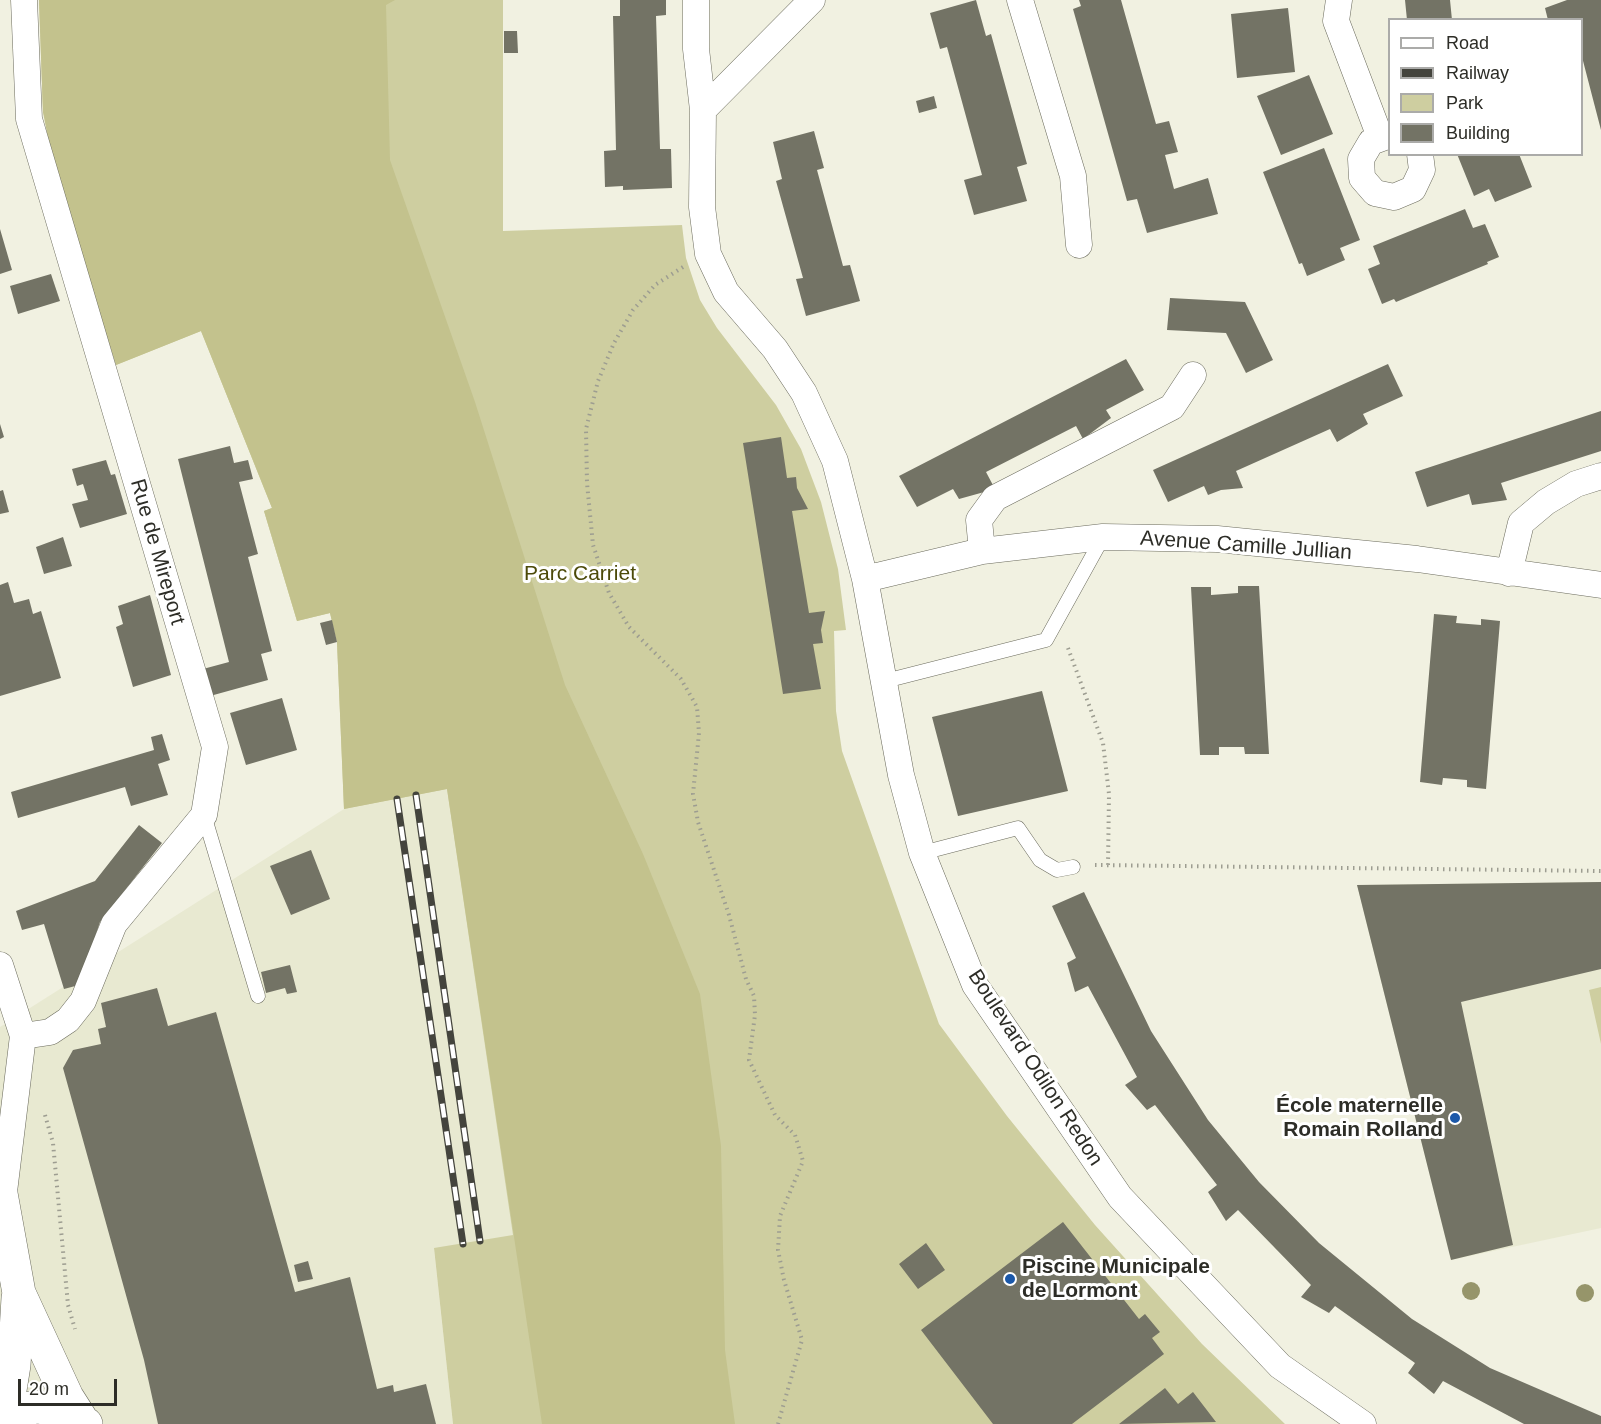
<!DOCTYPE html>
<html>
<head>
<meta charset="utf-8">
<style>
  body { margin:0 }
  #map { position:relative; width:1601px; height:1424px; overflow:hidden; background:#f1f1e1; font-family:Arial,sans-serif }
  canvas { display:block }
  .legend { position:absolute; left:1388px; top:18px; width:195px; height:138px; box-sizing:border-box; background:#fff; border:2px solid #ababa9; margin:0; padding:8px 10px; list-style:none; font-size:18px; color:#2d2d27 }
  .legend li { display:flex; align-items:center; gap:12px; height:30px }
  .legend b { width:30px; border:2px solid #ababa9 }
  .scale { position:absolute; left:18px; top:1379px; width:99px; height:27px; box-sizing:border-box; border:3px solid #2d2d27; border-top:0; padding-left:8px; font-size:18px; line-height:21px; white-space:nowrap; color:#2d2d27; -webkit-text-stroke:4px #fff; paint-order:stroke }
</style>
</head>
<body>
<div id="map">
<canvas width="1601" height="1424"></canvas>
<ul class="legend">
<li><b style="height:8px;background:#fff"></b>Road</li>
<li><b style="height:8px;background:#44443d"></b>Railway</li>
<li><b style="height:16px;background:#cecea0"></b>Park</li>
<li><b style="height:16px;background:#737365"></b>Building</li>
</ul>
<div class="scale">20 m</div>
</div>
<script>
const ctx = document.querySelector('canvas').getContext('2d');
ctx.lineJoin = 'round';
function paint(path, color) { ctx.fillStyle = color; ctx.fill(path, 'evenodd'); }
const poly = rows => new Path2D(rows.map(r => 'M' + r).join(''));
function trace(path, color, width, dash) { ctx.strokeStyle = color; ctx.lineWidth = width; ctx.lineCap = dash ? 'butt' : 'round'; ctx.setLineDash(dash || []); ctx.stroke(path); }
function drawText(font, color, halo, rows, align = 'center') {
  ctx.font = font + ' Arial,sans-serif'; ctx.lineWidth = 6; ctx.setLineDash([]); ctx.textBaseline = 'middle'; ctx.strokeStyle = halo; ctx.fillStyle = color; for (const [text, x, y, turn = 0] of rows) {
    ctx.save(); ctx.translate(x, y); ctx.rotate((+turn || 0) * Math.PI / 180); ctx.textAlign = isNaN(turn) ? turn : align; if (halo) ctx.strokeText(text, 0, 0); ctx.fillText(text, 0, 0); ctx.restore();
  }
}
paint(poly([
  [447,789,514,1236,434,1249,453,1424,0,1424,0,1027,344,809],
  [1601,882,1601,1228,1451,1260,1357,885]
]), '#e8e9d1');
paint(poly([
  [39,0,503,0,503,231,682,225,686,258,700,300,717,328,776,405,801,449,821,502,838,569,846,630,834,631,836,711,842,751,939,1024,1007,1116,1095,1225,1202,1344,1285,1424,453,1424,434,1248,513,1235,447,789,344,809,337,642,330,613,297,621,264,511,272,508,201,331,116,365,43,112],
  [1601,987,1601,1044,1589,990]
]), '#cecea0');
paint(poly([
  [39,0,395,0,386,5,390,160,475,402,565,685,643,854,700,994,721,1146,725,1350,735,1424,542,1424,447,789,344,809,337,642,330,613,297,621,264,511,272,508,201,331,116,365,55,175,43,112]
]), '#c3c28d');
paint(poly([
  [620,0,666,0,666,15,656,16,660,149,671,149,672,188,623,190,623,186,605,187,604,151,616,150,613,16,620,16],
  [976,0,986,36,991,34,1027,164,1017,167,1027,201,974,215,964,180,982,175,947,47,940,49,930,13],
  [1079,0,1121,0,1156,124,1169,121,1178,152,1165,155,1174,189,1208,178,1218,214,1147,233,1137,199,1127,201,1073,9,1081,6],
  [1405,0,1450,0,1452,20,1407,20],
  [1567,0,1601,0,1601,130,1582,57,1582,20,1548,20,1545,8],
  [1288,8,1295,72,1237,78,1231,14],
  [504,31,517,31,518,53,504,53],
  [1309,75,1333,134,1281,155,1257,96],
  [934,96,937,108,919,113,916,101],
  [814,131,824,168,817,170,843,266,850,265,860,301,806,316,796,279,803,278,776,181,782,179,773,142],
  [1324,148,1360,240,1340,248,1345,260,1307,276,1302,263,1299,264,1263,172],
  [1457,154,1519,154,1532,187,1495,202,1489,189,1474,196],
  [1465,209,1473,228,1485,224,1499,257,1487,262,1488,264,1396,302,1394,299,1382,304,1368,269,1380,264,1373,246],
  [0,229,12,270,0,274],
  [51,274,60,301,18,314,10,286],
  [1170,298,1245,302,1273,360,1246,373,1226,333,1167,330],
  [1126,359,1144,390,1106,410,1111,418,1083,439,1076,426,986,472,995,489,959,499,953,489,917,507,899,476],
  [1388,364,1403,396,1363,414,1368,424,1337,442,1330,429,1236,471,1243,488,1221,490,1208,495,1204,486,1168,502,1153,470],
  [1601,411,1601,451,1501,483,1507,500,1472,505,1469,494,1427,507,1415,472],
  [0,424,4,437,0,439],
  [781,437,787,478,796,477,797,488,808,509,792,511,809,613,825,611,821,630,823,643,813,644,821,689,783,694,743,443],
  [230,446,234,463,248,460,253,479,239,482,258,554,248,557,272,651,261,654,268,680,210,696,203,669,229,662,178,459],
  [106,460,111,475,115,474,127,514,80,528,72,504,88,500,83,484,77,486,72,469],
  [3,490,9,512,0,514,0,491],
  [63,537,72,566,44,574,36,547],
  [8,582,14,603,29,599,33,614,41,611,61,678,0,696,0,585],
  [1238,586,1259,586,1269,754,1245,754,1244,747,1219,747,1219,755,1200,755,1191,587,1211,587,1211,595,1238,593],
  [150,595,171,675,133,687,116,627,123,624,118,606],
  [1434,614,1457,616,1456,623,1481,625,1481,619,1500,621,1486,789,1467,787,1467,780,1443,778,1442,785,1420,782],
  [332,620,337,642,326,645,320,623],
  [1042,691,1068,791,958,816,932,717],
  [282,698,297,750,246,765,230,713],
  [162,734,170,760,158,764,168,795,131,806,125,787,18,818,11,792,154,750,151,737],
  [139,825,162,843,100,922,79,985,64,989,44,924,22,930,16,911,95,881],
  [311,850,330,899,291,915,270,866],
  [1601,882,1601,969,1461,1002,1513,1245,1451,1260,1357,885],
  [1084,892,1151,1031,1208,1120,1259,1182,1319,1243,1412,1319,1490,1368,1601,1416,1601,1424,1524,1424,1443,1381,1434,1394,1408,1373,1415,1363,1335,1306,1329,1313,1301,1297,1311,1285,1238,1210,1226,1221,1208,1192,1217,1185,1155,1105,1147,1110,1125,1085,1137,1077,1088,986,1075,992,1067,963,1076,958,1052,906],
  [290,965,297,992,287,994,285,988,266,993,261,972],
  [157,988,168,1026,216,1012,295,1292,350,1277,377,1389,393,1385,394,1392,426,1384,436,1424,158,1424,144,1360,63,1068,73,1050,101,1044,98,1029,106,1027,101,1003],
  [1063,1222,1139,1319,1145,1314,1160,1332,1152,1338,1164,1354,1072,1424,993,1424,921,1330],
  [926,1243,945,1270,918,1289,899,1264],
  [308,1261,313,1279,298,1282,294,1265],
  [1165,1388,1178,1404,1193,1392,1216,1422,1119,1424]
]), '#737365');
const service = poly([
  [885,681,1046,640,1103,537],
  [204,815,258,996],
  [922,853,1018,828,1040,860,1057,870,1073,867]
]);
const minor = poly([
  [696,0,696,49,703,110],
  [812,0,703,110,702,207,708,254,726,292,775,349,804,393,835,461,865,579,901,775,922,853,975,985,1120,1197,1280,1366,1363,1424],
  [1020,0,1073,176,1079,245],
  [1339,0,1336,21,1380,137],
  [1390,135,1371,142,1361,159,1362,178,1375,193,1394,197,1413,189,1422,170,1420,154],
  [982,551,979,520,995,498,1172,407,1193,375],
  [1509,573,1521,523,1546,502,1576,484,1601,476],
  [865,579,982,551,1103,537,1217,539,1417,559,1601,585],
  [0,965,23,1036,3,1200],
  [23,1036,50,1032,68,1020,83,1001,114,924,204,815,215,747,29,119,24,0]
]);
const secondary = poly([
  [0,1188,19,1293,67,1397,81,1419],
  [0,1408,10,1390,14,1365,18,1298],
  [0,1417,14,1411,37,1407,60,1410,86,1424]
]);
trace(service, '#6b6b5d', 15);
trace(minor, '#6b6b5d', 27);
trace(secondary, '#6b6b5d', 34);
trace(poly([
  [683,267,655,285,633,310,614,343,598,381,586,429,587,483,593,545,609,593,629,627,681,679,697,707,699,733,693,794,698,822,729,915,746,979,754,996,755,1015,749,1060,775,1115,795,1135,803,1161,780,1216,778,1250,784,1280,802,1340,778,1424],
  [1068,648,1103,743,1109,794,1108,866],
  [1095,865,1601,871],
  [45,1115,53,1143,68,1305,75,1329]
]), '#9d9d91', 4, [1.5, 4.5]);
trace(service, '#fff', 14);
trace(minor, '#fff', 26);
trace(secondary, '#fff', 33);
const rail = poly([
  [416,795,480,1241],
  [397,799,463,1244]
]);
trace(rail, '#44443d', 7);
trace(rail, '#fff', 4.5, [14]);
ctx.fillStyle = '#96956a';
for (const [x, y] of [
  [1471,1291],
  [1585,1293]
]) { ctx.beginPath(); ctx.arc(x, y, 9, 0, 2 * Math.PI); ctx.fill(); }
for (const [x, y, r, color] of [
  [1455,1118,6,"#1b58a9"],
  [1010,1279,6,"#1b58a9"]
]) { const dot = new Path2D(); dot.arc(x, y, r, 0, 2 * Math.PI); ctx.fillStyle = color; ctx.fill(dot); trace(dot, '#fff', 2); }
drawText('21px', '#2d2d27', '#fff', [
  ["Avenue Camille Jullian",1246,546,4],
  ["Rue de Mireport",157,552,74],
  ["Boulevard Odilon Redon",1035,1068,57]
]);
drawText('21px', '#4c4a09', '#fff', [
  ["Parc Carriet",580,574]
]);
drawText('bold 21px', '#2d2d27', '#fff', [
  ["École maternelle",1443,1106],
  ["Romain Rolland",1443,1130],
  ["Piscine Municipale",1022,1267,"left"],
  ["de Lormont",1022,1291,"left"]
], 'right');
</script>
</body>
</html>
